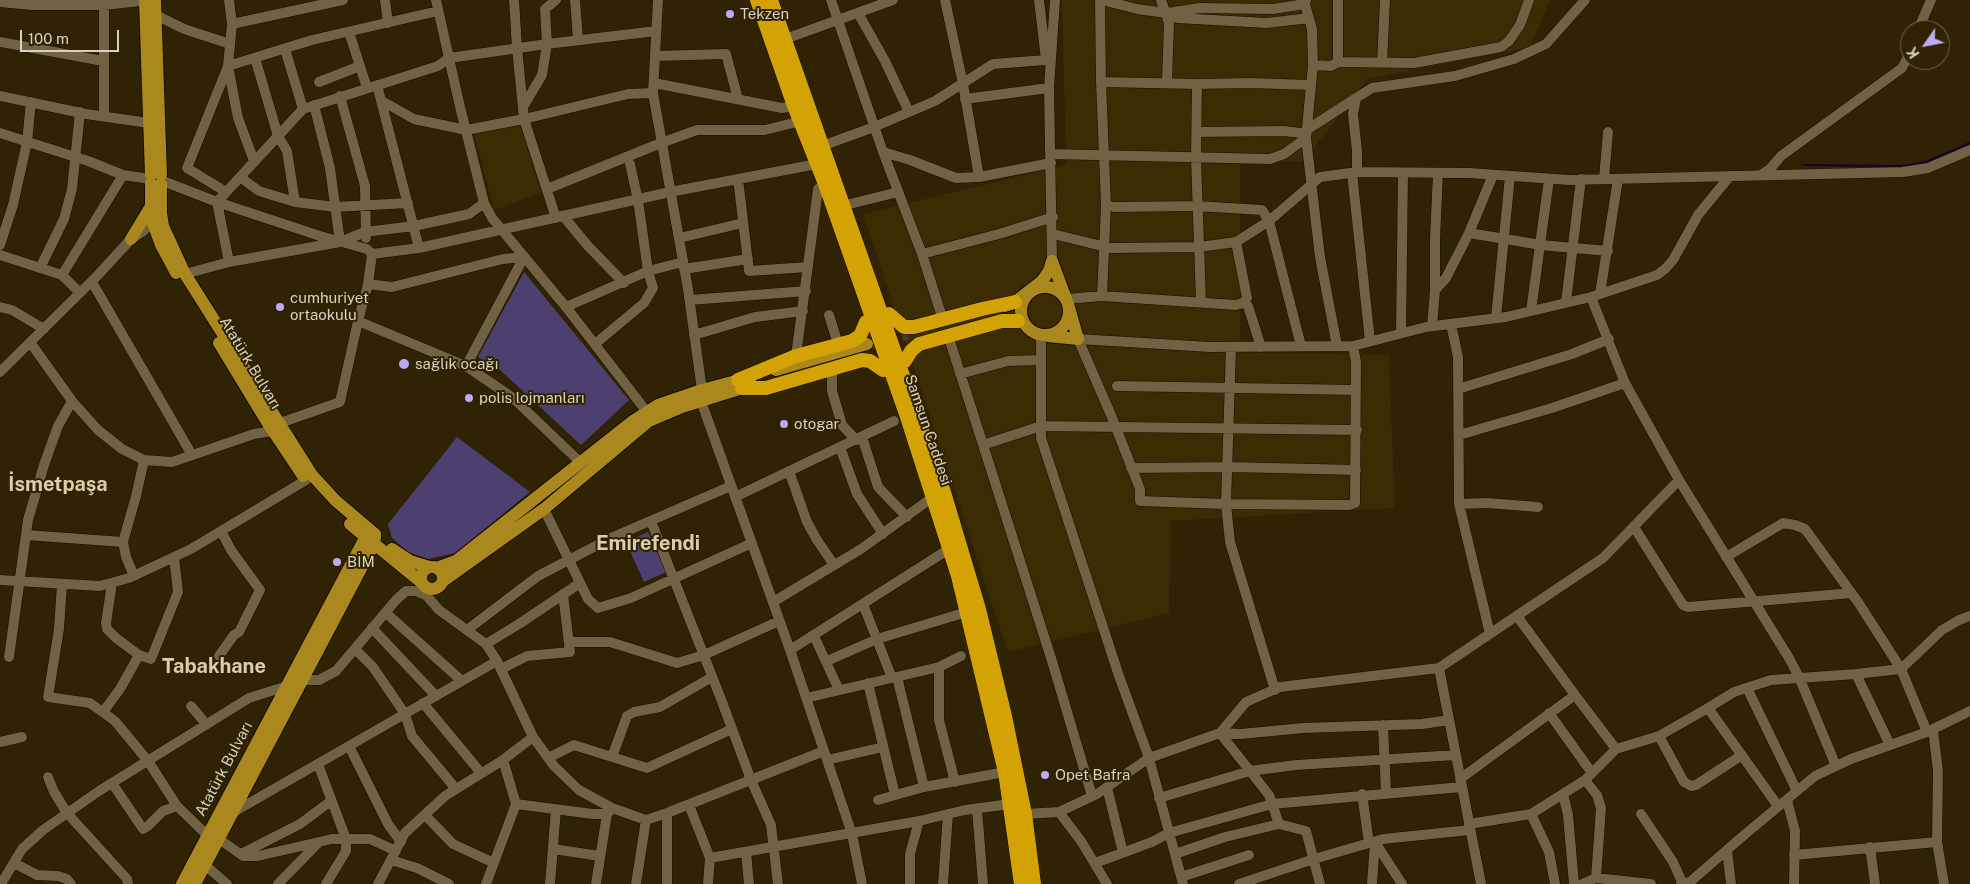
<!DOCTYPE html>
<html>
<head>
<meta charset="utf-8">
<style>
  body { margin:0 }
  #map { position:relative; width:1970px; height:884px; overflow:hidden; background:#2f2304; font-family:"Public Sans",sans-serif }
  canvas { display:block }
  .north { position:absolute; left:1900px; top:20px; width:50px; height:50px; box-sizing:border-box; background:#2f2304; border:1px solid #73694f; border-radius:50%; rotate:237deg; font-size:14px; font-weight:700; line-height:20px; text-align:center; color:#d9d1c0 }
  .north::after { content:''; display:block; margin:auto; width:18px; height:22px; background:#bcaaf6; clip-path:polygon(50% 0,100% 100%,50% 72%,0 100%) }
  .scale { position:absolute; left:20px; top:30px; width:99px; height:22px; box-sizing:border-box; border:2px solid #d9d1c0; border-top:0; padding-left:6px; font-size:15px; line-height:18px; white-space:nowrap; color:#d9d1c0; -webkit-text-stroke:4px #2f2304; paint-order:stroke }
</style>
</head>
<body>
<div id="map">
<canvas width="1970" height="884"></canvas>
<div class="north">K</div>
<div class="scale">100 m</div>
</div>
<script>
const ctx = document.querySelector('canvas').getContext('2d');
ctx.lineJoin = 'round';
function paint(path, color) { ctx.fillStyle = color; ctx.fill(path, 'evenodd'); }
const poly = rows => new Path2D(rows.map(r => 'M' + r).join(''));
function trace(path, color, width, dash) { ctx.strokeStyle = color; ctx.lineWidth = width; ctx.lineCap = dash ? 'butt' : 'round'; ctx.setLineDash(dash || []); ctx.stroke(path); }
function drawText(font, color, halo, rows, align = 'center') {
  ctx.font = font + ' "Public Sans",sans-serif'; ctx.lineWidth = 4; ctx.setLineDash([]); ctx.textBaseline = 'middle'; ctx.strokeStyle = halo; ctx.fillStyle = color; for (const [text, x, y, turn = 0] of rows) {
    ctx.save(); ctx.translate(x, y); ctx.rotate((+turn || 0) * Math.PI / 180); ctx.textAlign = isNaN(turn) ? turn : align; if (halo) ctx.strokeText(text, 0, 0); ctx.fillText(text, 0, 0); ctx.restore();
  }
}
paint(poly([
  [1062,0,1550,0,1530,47,1367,79,1304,161,1240,163,1240,352,1389,355,1395,508,1171,521,1169,613,1008,652,863,214,1066,165],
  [520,124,541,193,494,210,474,133]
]), '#3b2c03');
paint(poly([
  [524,272,629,400,581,445,498,368,478,357],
  [457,437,530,492,455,553,428,559,408,552,392,538,388,524],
  [648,532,666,572,644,582,626,542]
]), '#4d4071');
trace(poly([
  [1804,165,1902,166,1926,162,1970,143]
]), '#160134', 2);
trace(poly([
  [867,344,907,334]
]), '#483d20', 12, [12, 6]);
const minor = poly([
  [229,0,232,24,228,66,238,118,254,161],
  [385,0,388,23],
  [436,0,460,107,484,203,492,218,566,307,647,412],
  [514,0,517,48,524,119,556,218],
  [575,0,578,40],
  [658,0,653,93,688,289,702,390,701,401,790,650,852,834,862,884],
  [831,0,883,152,922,254,943,320],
  [945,0,963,84,979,177],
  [1039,0,1046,60],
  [1100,0,1101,82,1106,205,1102,296],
  [1102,0,1137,9,1166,13,1177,18,1267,23,1309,18],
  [1161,0,1169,23,1167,82],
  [1306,0,1305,4,1312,29,1313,65,1306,138,1320,257,1337,346],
  [0,2,31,5,104,5,150,0],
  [858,13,885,61,909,112],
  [1167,13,1200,8,1273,9,1305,4],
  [156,15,184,29,230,44],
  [232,24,343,0],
  [1918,30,1931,0],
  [349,32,367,88],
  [785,39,893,0],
  [0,42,103,61],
  [285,49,303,109],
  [655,56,726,54,738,99],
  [255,58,278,136,287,151,295,202],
  [1338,62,1338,0],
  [1382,63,1385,0],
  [1313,65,1331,66,1338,62,1414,63,1501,47,1509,41,1520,25,1529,0],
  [319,82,360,66],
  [1101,82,1197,84,1250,83,1311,85],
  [654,83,782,108,794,106],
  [1197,84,1196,158,1201,302],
  [377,85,419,248],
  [0,96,86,114,149,123],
  [340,96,365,186,366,238],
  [965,99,1049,88],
  [382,101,414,119,466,130,524,119,628,94,653,93],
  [314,105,330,168,340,242],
  [523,107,542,75,547,44,545,9,556,0],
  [104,116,104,0],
  [1308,129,1356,98],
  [0,133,88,161,123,175,150,179],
  [822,146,874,127,935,101,993,64,1046,60,1051,61],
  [883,152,910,160,956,178,979,177,1051,163],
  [1051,154,1270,159,1284,154,1306,138,1300,133,1284,131,1197,132],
  [1357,172,1469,173,1569,180,1903,172,1928,168,1970,150],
  [1352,173,1370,341],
  [1761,175,1770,169,1781,156,1902,68,1910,53],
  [240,177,259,191,295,202,335,207,408,203],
  [738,179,749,271,808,267],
  [1604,179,1608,132],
  [163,181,217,202,320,236,367,249,372,254,368,284,358,321,340,402,280,423],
  [547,189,661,143,697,130,765,130,801,121],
  [226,192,187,168,228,66,312,40,438,11],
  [850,204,898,192],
  [1106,205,1114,207,1197,206,1262,210,1269,221,1301,346],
  [564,217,588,246,624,283],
  [1469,233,1541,245,1608,251],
  [1053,234,1110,248,1199,247,1236,242,1269,221,1320,177,1357,172,1357,151,1353,114,1356,98,1372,88,1455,76,1514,59,1546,44,1585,0],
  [679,238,743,223],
  [0,245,13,205,27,142,31,102],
  [372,254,419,248,670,192,817,164],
  [922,254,999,234,1053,217],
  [0,255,62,275,80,293],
  [1052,261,1049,88,1055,0],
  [229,262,217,202,303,109,438,66,449,58,547,44,656,31],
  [40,268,64,219,72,189,80,112],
  [684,269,748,259],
  [185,274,229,262,340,242,365,232,414,226,469,214,484,203],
  [62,275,123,175],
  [92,282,192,455],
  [368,284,392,287,503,259,524,257],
  [1435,290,1446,278,1469,233,1493,175],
  [1600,294,1618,179],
  [1591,297,1625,383,1679,480,1789,658,1799,677,1836,766],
  [1066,299,1102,296,1236,305,1243,303,1247,298,1236,242],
  [690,300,806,291],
  [1566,302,1581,179],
  [1248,306,1261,347],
  [0,307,12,310,44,329],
  [566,307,648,271,638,200,630,164],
  [1531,311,1549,179],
  [829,315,838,344],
  [1496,318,1510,176],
  [358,321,466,366,513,398,581,463],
  [1451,324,1458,357,1459,504,1490,634],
  [1432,326,1435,290,1435,239,1438,173],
  [1401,333,1403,173],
  [694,335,755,317,803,311],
  [948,335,1052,661,1092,796],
  [1041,335,1041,438,1119,676,1149,758,1183,884],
  [30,342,72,401,98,430,122,449,144,460,172,462,254,434,273,431],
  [595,344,644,303,653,288,648,271,683,262],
  [1353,346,1356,362,1355,503,1349,505,1226,504,1140,501,1140,489,1111,415,1078,339,1210,347,1353,346,1426,327,1506,317,1591,297,1657,275,1665,269,1673,260,1698,215,1730,176],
  [1231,347,1226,504,1230,542,1275,690],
  [796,356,818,189,825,184],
  [466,366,524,257],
  [832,369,832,391,842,425,856,440],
  [0,372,98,275,131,239,142,232,156,219],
  [960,374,1008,361,1041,360],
  [1117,386,1356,390],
  [1458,389,1572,354,1609,339],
  [1459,435,1552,408,1625,383],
  [862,437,878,487,907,517],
  [983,445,1041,426,1357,430],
  [840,447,857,494,883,534],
  [1131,468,1231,467,1356,470],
  [789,471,807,522,817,540,834,565],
  [735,497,894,421],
  [1459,504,1487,503,1538,507],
  [544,509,588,599,598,608,631,598,752,543],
  [651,521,721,699,751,780,771,825,778,884],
  [1634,527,1683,605,1688,607,1852,593],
  [26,535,123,542],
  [1726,557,1783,523,1795,525,1805,529,1858,602,1901,669,1927,732],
  [134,576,126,557,123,542,136,496,144,460],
  [0,580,100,586,129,578,191,549,306,480],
  [112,583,106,623,107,629,116,638,139,655,151,659,178,592,174,557],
  [62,584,59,629,48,697,90,703,115,721,148,761,177,806,208,836],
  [773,602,861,549,933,497],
  [863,604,892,678],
  [386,613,462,681],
  [1517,616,1575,695],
  [372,628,436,696],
  [467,630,538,576,613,537,731,486],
  [814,636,839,690],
  [570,642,610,642,677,663,704,655,779,621],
  [486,644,519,624,580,583],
  [355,649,373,667,405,714,412,736,456,789],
  [790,650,949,549],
  [219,656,234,635,239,632,260,590,231,550,221,531],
  [9,657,28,520,44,465,58,426,72,401],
  [827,661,877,639,967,612],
  [939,667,939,720,955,782],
  [1439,668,1481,884],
  [501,669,527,656,570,652,563,594],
  [1856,674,1890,745],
  [897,677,924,787],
  [301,680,319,680,336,671,396,600,406,591,416,591,426,595,439,610,486,644,497,661,533,737,554,766,579,790,612,808,646,820,667,813,824,751],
  [868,683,895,795],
  [1747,688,1797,791],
  [806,698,939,667,961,656],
  [423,703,481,773],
  [191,706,206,724],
  [1708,708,1734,692,1771,680,1856,674,1901,669,1942,630,1959,620,1970,616],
  [103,712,120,689,139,655],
  [1549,713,1592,773],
  [1383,725,1386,793],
  [1933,730,1938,771,1937,842,1944,884],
  [1220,733,1241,734,1303,728,1422,724,1449,720],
  [1220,733,1269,795,1279,824],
  [1659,736,1684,782,1691,786,1696,785,1742,755],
  [0,742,22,737],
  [349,746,388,824,401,842],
  [612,757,627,716,634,712,660,707,712,677],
  [548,758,574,745,647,768,732,729],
  [827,760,883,747],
  [318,764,346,839,346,851,326,884],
  [48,777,54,792,67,813,127,879,128,884],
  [1460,779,1575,695,1616,749],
  [1585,780,1597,795,1601,808,1596,878],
  [112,783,143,829,148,826,163,811,177,806],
  [1107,787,1123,853],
  [1362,794,1369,843],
  [1563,794,1568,815,1574,884],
  [1159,798,1250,771,1296,765,1456,755],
  [878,800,924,787,1005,772],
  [1787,800,1795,831,1794,884],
  [516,804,593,814,607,814],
  [689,805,710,858,708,884],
  [977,809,983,884],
  [1059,812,1081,841,1107,884],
  [232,813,497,661],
  [1025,814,1059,812,1097,794,1149,758,1220,733,1246,702,1280,687,1439,668,1603,558,1679,480],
  [1531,814,1549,852,1555,884],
  [1641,814,1673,862,1683,884],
  [425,815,453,844,494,863],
  [1469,824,1531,814,1585,780,1616,749,1659,736,1708,708,1778,806],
  [219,839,243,856,258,856,332,839,370,839,396,851],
  [1375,842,1402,884],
  [1870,847,1875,884],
  [553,849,600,856],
  [1727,850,1731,884],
  [746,852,749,884],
  [241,854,300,824,331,801],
  [1175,854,1225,837,1279,824,1306,831,1320,884],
  [1794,855,1937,842],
  [710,858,919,821,965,810,1010,804],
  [391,860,417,868,449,884],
  [14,863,37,875,58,876,67,879,71,884],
  [1095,863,1152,842,1169,833,1272,804,1462,787],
  [205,865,227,884],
  [1181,877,1249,855],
  [1,884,22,849,43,830,99,791,249,698,287,686,291,687],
  [278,884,318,843],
  [378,884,405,833,445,796,503,760,533,737],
  [486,884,516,804,503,760],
  [550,884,556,809],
  [596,884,607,814,611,810],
  [636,884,646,820],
  [667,884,667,813],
  [910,884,910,854,919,821],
  [943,884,948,814],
  [1239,884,1314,859,1383,839,1470,830],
  [1372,884,1375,842],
  [1582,884,1596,878,1651,884],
  [1681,884,1690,882,1743,836,1815,776,1851,759,1927,732,1970,711]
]);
const major = poly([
  [145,0,151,175],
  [155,0,161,175],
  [151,183,151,206,153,223,161,245,176,273],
  [161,184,161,213,163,226,185,274,312,475,336,501,375,534,375,537,374,544,195,884],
  [131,239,151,206],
  '1021 311a24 24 0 1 1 48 0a24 24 0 1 1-48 0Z',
  [1005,306,1015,302,1042,281,1049,271,1052,261],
  [1048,336,1078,339,1068,304,1052,261],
  [219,343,267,422,303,476],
  [776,370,867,344],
  [350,524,421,582],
  [392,549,410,561,429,567],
  '421 578a11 11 0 1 1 22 0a11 11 0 1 1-22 0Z',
  [437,568,456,561,633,421,658,405,702,390,747,378],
  [443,581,544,509,649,421,682,407,752,385],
  [182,884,365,538,372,534]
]);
const highway = poly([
  [757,0,794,106,825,184,907,417,958,576,1005,772,1021,884],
  [771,0,944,492,979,609,1005,716,1025,814,1034,884],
  [889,314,904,327,914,327,982,309,1015,302],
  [905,361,911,351,919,344,1002,321,1018,321],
  [738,380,796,356,852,341,860,336,866,322],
  [742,388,766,388,862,360,870,361,883,370]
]);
trace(minor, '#150c00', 11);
trace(major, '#150c00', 14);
trace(highway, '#150c00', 15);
trace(minor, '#706243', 10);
trace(major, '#ab881d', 12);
trace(highway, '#d3a204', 14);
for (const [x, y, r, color] of [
  [730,14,5,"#bcaaf6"],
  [280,307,5,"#bcaaf6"],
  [404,364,6,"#bcaaf6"],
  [469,398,5,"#bcaaf6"],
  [784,424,5,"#bcaaf6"],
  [337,562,5,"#bcaaf6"],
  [1045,775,5,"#bcaaf6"]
]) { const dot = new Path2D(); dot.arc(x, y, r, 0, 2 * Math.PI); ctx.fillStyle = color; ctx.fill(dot); trace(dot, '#2f2304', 2); }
drawText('15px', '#d9d1c0', '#2f2304', [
  ["Tekzen",740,14],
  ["cumhuriyet",290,298],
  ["ortaokulu",290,315],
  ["sağlık ocağı",415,364],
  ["polis lojmanları",479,398],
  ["otogar",794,424],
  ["BİM",347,562],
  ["Opet Bafra",1055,775]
], 'left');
drawText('15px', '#d9d1c0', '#2f2304', [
  ["Atatürk Bulvarı",250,363,59],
  ["Samsun Caddesi",928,430,71],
  ["Atatürk Bulvarı",224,769,-62]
]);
drawText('bold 20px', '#dccdab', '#2f2304', [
  ["İsmetpaşa",58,485],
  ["Emirefendi",648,544],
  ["Tabakhane",214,667]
]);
</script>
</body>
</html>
